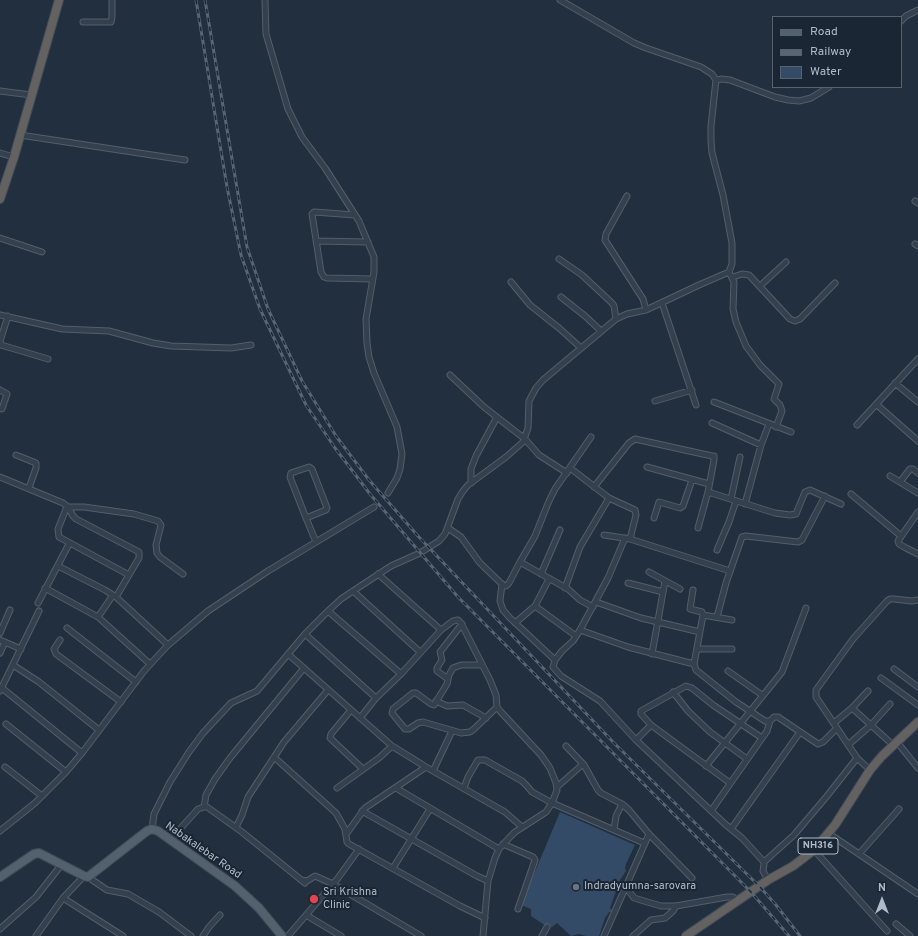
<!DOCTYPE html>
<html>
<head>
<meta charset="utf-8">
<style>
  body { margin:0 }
  #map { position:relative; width:918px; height:936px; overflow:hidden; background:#212f3e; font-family:Overpass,sans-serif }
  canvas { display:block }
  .legend { position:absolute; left:772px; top:16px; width:130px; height:72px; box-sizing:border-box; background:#1a2633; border:1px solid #56626f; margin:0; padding:5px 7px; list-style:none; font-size:12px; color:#b0bbc9 }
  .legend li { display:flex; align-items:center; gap:8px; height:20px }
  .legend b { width:20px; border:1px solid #56626f }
  .north { position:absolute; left:862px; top:880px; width:40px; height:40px; -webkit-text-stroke:3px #1a2633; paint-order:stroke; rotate:0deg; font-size:11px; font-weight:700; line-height:16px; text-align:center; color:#b0bbc9 }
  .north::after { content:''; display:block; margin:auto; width:14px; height:18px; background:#b0bbc9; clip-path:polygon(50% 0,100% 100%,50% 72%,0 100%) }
</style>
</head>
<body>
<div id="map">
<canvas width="918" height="936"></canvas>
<ul class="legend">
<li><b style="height:5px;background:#53606e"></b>Road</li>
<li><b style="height:5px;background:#576575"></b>Railway</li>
<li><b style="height:11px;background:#334b66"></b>Water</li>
</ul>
<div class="north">N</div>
</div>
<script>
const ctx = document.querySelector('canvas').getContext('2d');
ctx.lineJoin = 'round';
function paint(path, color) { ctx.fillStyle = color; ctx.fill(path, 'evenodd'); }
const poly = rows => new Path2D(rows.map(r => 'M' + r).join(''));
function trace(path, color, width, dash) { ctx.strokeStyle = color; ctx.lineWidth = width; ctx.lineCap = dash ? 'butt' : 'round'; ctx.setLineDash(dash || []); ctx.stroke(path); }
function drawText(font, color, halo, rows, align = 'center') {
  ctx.font = font + ' Overpass,sans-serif'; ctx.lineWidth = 4; ctx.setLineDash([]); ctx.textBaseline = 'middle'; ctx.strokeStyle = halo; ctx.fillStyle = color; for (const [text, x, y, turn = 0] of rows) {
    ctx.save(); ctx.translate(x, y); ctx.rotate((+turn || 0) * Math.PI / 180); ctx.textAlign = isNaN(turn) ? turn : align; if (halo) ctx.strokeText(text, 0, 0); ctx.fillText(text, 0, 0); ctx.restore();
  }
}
paint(poly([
  [560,812,635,845,626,864,625,868,626,871,620,880,610,908,613,912,609,912,605,918,599,936,586,936,579,934,571,936,557,923,552,927,546,926,531,916,531,909,521,905]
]), '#334b66');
const minor = poly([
  [265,0,266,34,288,109,302,137,325,168,359,221,374,257,374,272,366,319,367,343,369,357,374,373,397,427,402,454,400,469,397,478,388,493],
  [560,0,634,43,646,48,701,67,712,74,716,80],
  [901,21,906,16,918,10],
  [83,22,111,22,112,17,112,0],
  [0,91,31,95],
  [20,135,185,160],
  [0,153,14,157],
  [627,196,606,234,605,240,643,299,646,310],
  [915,201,918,203],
  [355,215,314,212,312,214,321,272,324,277,327,278,373,279],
  [0,238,42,252],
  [316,241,368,242],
  [915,244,918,246],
  [559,259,582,275,612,303,614,306,616,319],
  [729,272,734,282,733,309,736,322,746,346,760,365,779,384,774,399,780,405,782,411,776,427],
  [733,277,742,274,749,275,790,319,795,321,800,319,835,283],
  [511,282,530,305,559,328,581,348],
  [760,286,786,262],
  [561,297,585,316,601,331],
  [662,303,696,405],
  [0,315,62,329,109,331,153,343,171,346,231,348,251,345],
  [8,316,0,341,1,345,48,359],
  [450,375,484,407,525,439,539,455,567,473],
  [895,383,918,402],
  [0,390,7,394,2,409],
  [655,401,692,390],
  [714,402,791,432],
  [876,404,918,441],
  [712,423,761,445],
  [857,425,918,359],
  [16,455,36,463,36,468,29,488],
  [647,467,709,484],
  [570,468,609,498,635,510,636,515,630,539],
  [890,476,918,493],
  [0,477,63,503,68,507,73,516,76,519,139,552,139,558,116,597],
  [900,482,910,469,913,469,918,473],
  [471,483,471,469,476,456,497,417],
  [594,487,629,443,635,439,712,456,714,456,714,460,708,492,698,528],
  [708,492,775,513,790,515,796,514,805,492,810,490,841,504],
  [851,494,901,536],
  [731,499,740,457],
  [745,504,761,445,769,424],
  [918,512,898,541,899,544,906,548,918,554],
  [306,518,326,510,327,508,312,469,309,467,291,473,290,477,306,518,316,542],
  [654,518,659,502,680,508,683,506,692,480],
  [448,528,461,537,480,563,504,586,506,586,509,583,520,562,568,589,580,600,593,607],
  [604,535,630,539,730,571],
  [625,538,608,578,580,630,573,641,562,651,555,660,553,667,561,676,600,701,636,740,725,824,742,838,764,862,764,864,763,871,768,880],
  [717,550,729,522,736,501],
  [520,562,535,536,549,501,555,489,591,437],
  [58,566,105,590,116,597,168,645],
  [649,572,680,589],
  [378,574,441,630],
  [541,574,560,530],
  [129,575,59,537,58,529,66,509,68,507,84,507,134,514,158,521,161,525,156,545,157,553,160,557,183,574],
  [628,583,663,592],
  [502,584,500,601,503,610,510,618,555,660],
  [45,588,98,617,150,664],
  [565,588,580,547,609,498],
  [693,590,690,609,702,612,703,615,694,664,696,670,736,702,765,721,770,721,774,717,778,717,818,744,823,742,837,728],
  [353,591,420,652],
  [596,602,641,618,700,632],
  [38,603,69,544],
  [535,606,576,636],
  [328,611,401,674],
  [703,615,732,620],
  [98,617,113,595],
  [717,617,726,583,742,537,746,536,798,542,802,540,825,496],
  [515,623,535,606,549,579],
  [67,628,136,682],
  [580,630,628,647,694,664],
  [0,633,10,610],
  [305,634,376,698],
  [0,640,21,649],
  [60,640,54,649,56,654,121,702],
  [697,649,732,649],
  [0,653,5,642],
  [288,654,392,746,426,767,505,812,522,827],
  [652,654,665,581],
  [13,665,39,682,99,730],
  [482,665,461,665,453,668,449,675,447,684,434,705,431,704,416,693,413,693,393,709,392,713,405,729,409,729,418,723,423,722,461,733,470,732,474,729,497,707],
  [894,669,918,687],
  [728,671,762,695],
  [881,678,918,705],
  [448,679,437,671,437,668,442,660,440,652,462,624],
  [2,688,82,753],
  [0,691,39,611],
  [673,692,688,711,710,732,747,759],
  [436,701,447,706,463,705,486,718],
  [852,708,893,745],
  [351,710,331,734,330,738,363,769],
  [360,718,376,698,401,674,441,630,453,621,458,620,461,623,490,680,496,695,497,707,500,711,541,755,550,768,556,783,557,790,552,803,546,812,515,832,509,838,499,849,495,858,488,881,483,936],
  [834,723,852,708,868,691],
  [6,724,66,772],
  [636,740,651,725],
  [897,742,918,768],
  [848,745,871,725,890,704],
  [566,746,584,765,598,790,601,793,622,804,629,810,649,834,692,878],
  [274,757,336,813,345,829,347,842,349,844,460,906,485,918],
  [706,766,782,672,806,608],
  [5,767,42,796],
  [870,770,857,758,816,697,816,690,853,639,887,601,890,599,894,599,912,601,918,600],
  [433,771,452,731],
  [730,783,651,725,641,714,641,711,686,686,692,688,713,705,762,738],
  [557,787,583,764],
  [337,788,379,758,392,746],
  [396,788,499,849],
  [464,788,468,777,478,760,485,760,522,781,527,786,532,792,552,803,644,843],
  [204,807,206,795,215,779,230,758,304,668],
  [362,811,477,876,488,881],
  [711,811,767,731,770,721],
  [236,827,242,815,248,797,284,742,328,690],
  [152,829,154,814,170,782,189,752,203,733,231,703,257,691,305,634,328,611,341,599,391,566,420,553,439,541,445,534,458,499,463,491,468,485,506,457,523,442,528,428,529,401,536,388,543,380,616,319,627,314,646,310,699,285,729,272,732,264,732,243,723,195,712,153,711,141,711,126,716,80,722,79,730,80,775,97,788,100,799,101,811,98,829,87],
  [731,829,800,732],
  [614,830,616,816,622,804],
  [0,831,35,803,66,772,82,753,144,671,168,645,208,611,268,571,374,507],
  [347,833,365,808,426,767],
  [828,833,918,894],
  [170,840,198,809,204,807,207,807,242,832,305,883],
  [503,844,533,857,535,860,518,909],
  [814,850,887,931],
  [859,854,899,809],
  [764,862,794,835,827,796,857,758],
  [393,868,430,809],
  [88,877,107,890,128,894,159,912,191,936],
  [301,880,307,881,315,876,333,884,421,936],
  [626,887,634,898,661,906,676,906,727,897,733,897,738,902],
  [63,898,123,936],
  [306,915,341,936],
  [896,924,910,936],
  [0,929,36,897,62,864],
  [36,936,63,898,84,876],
  [203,936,209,927,220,915],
  [288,936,338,878,359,849],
  [542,936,547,927],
  [604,936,649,834],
  [633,936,651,920,665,918,673,911,676,906]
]);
const primary = poly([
  [0,877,34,854,39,853,84,876,88,877,147,831,152,829,158,831,235,886,259,908,282,936]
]);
const trunk = poly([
  [0,199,14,157,59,0],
  [686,936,768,880,793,866,814,850,835,825,870,770,882,756,918,722]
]);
trace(minor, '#535e6c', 7);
trace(primary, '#3e4a57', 10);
trace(trunk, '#404b59', 10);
trace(minor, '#35404e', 5);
trace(primary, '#53606e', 8);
trace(trunk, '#646260', 8);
const rail = poly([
  [196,0,227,187,241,255,260,309,306,405,335,448,370,494,458,597,751,892,789,936],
  [205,0,247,247,268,309,302,381,336,436,369,480,418,536,614,743,760,887,776,905,800,936]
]);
trace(rail, '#576575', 3);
trace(rail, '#1a2633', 1.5, [4.5]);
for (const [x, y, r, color] of [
  [576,887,4,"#6b7280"],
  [314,899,5,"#e0444e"]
]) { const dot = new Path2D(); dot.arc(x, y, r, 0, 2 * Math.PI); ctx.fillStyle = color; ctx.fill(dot); trace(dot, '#1a2633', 1.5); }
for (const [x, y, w] of [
  [818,846,40]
]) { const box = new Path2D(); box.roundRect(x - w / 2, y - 8, w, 16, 3); ctx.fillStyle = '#1a2633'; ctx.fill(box); trace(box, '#b0bbc9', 1); }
drawText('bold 10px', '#b0bbc9', null, [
  ["NH316",818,846]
]);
drawText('11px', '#b0bbc9', '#1a2633', [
  ["Nabakalebar Road",203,851,35]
]);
drawText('11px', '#b0bbc9', '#1a2633', [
  ["Indradyumna-sarovara",584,887],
  ["Sri Krishna",323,893],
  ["Clinic",323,906]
], 'left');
</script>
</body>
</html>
